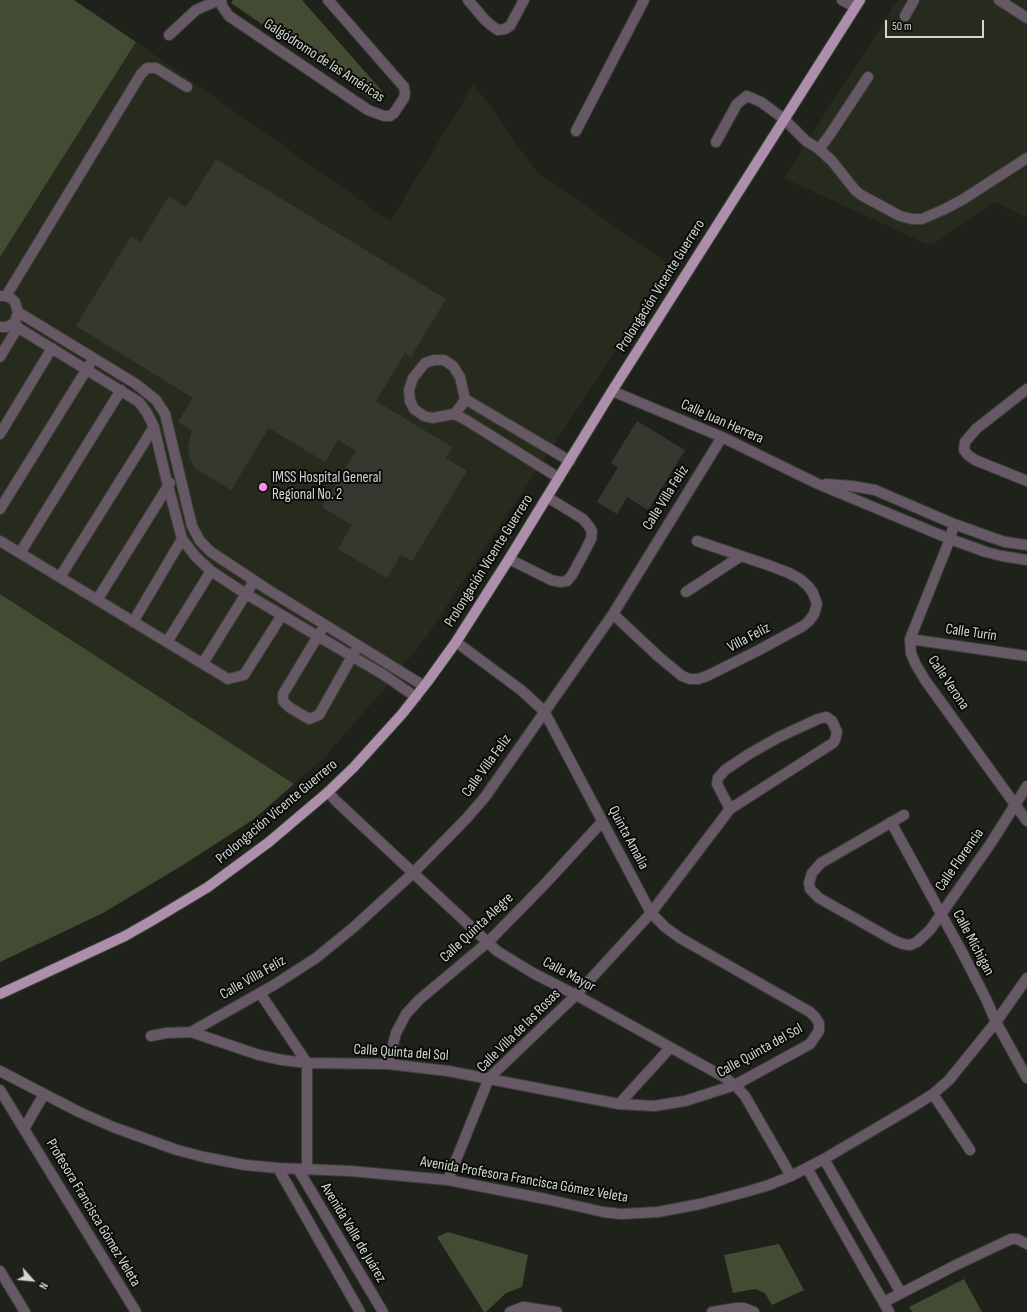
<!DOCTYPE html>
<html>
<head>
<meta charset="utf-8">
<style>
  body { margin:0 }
  #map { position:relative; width:1027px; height:1312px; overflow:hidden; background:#1f221a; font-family:"Sofia Sans Condensed",sans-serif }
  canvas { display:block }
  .north { position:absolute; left:12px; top:1260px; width:40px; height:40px; -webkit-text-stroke:3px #0a0b08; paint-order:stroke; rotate:117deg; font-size:11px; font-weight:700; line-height:16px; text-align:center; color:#d4d6d0 }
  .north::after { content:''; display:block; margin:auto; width:14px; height:18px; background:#d4d6d0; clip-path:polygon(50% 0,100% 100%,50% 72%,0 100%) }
  .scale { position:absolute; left:885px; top:20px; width:99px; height:18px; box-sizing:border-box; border:2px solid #d4d6d0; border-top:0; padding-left:5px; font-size:12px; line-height:14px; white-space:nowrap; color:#d4d6d0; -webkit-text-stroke:3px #0a0b08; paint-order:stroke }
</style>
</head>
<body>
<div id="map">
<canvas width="1027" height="1312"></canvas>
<div class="north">N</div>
<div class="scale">50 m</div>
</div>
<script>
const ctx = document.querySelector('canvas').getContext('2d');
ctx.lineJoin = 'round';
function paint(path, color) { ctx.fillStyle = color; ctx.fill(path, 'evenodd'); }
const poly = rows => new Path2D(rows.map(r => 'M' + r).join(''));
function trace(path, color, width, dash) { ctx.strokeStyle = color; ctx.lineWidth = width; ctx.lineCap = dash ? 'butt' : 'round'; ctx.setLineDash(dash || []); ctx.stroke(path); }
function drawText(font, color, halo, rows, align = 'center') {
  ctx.font = font + ' "Sofia Sans Condensed",sans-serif'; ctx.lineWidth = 4; ctx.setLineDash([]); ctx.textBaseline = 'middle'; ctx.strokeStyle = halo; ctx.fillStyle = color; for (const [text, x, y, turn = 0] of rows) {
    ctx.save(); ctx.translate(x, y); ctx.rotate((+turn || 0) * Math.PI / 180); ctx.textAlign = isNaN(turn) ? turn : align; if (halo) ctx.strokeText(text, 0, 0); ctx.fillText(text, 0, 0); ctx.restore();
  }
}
paint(poly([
  [898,0,1027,0,1027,218,995,202,931,246,784,178],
  [136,42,390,221,474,84,536,171,672,267,426,637,392,680,323,759,294,784,0,594,0,257]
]), '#272b1e');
paint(poly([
  [0,0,74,0,136,42,0,257],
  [233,0,302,0,382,91,384,95,382,101,376,102,371,99,231,3],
  [0,594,294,784,254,819,183,865,103,913,0,962],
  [448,1232,528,1255,522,1287,506,1293,486,1312,484,1312,437,1237],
  [779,1244,804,1290,772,1305,765,1293,755,1289,733,1293,724,1255],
  [964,1279,982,1312,912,1312,909,1307]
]), '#434b32');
paint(poly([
  [216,159,446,299,411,357,405,353,376,401,452,447,446,458,467,471,412,561,401,555,387,578,338,549,352,525,322,507,356,451,338,440,325,462,269,428,231,490,195,468,190,459,188,447,192,431,178,422,193,398,76,326,131,236,141,242,169,196,186,207],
  [637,421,685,450,648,510,627,497,617,514,597,502,618,467,611,463]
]), '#35382f');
const minor = poly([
  [221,0,222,6,229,16,368,110,384,116,390,116,394,113,404,98,405,93,404,87,328,0],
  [468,0,485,20,492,26,498,30,505,29,510,26,524,0],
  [842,0,855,7],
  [999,0,1027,18],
  [905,16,914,0],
  [169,35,196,10,219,0],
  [576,131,644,0],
  [716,142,737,104,747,96,761,102,784,119,806,141,819,149,832,161,855,190,861,195,900,216,912,219,922,219,945,209,962,200,1027,158],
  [819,149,829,136,868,77],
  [6,296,141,74,147,68,156,68,187,87],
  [18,312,136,384,156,400,165,414,192,526,200,541,211,552,267,589,424,686],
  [12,324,139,402,147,413,154,427,165,474,182,539,196,557,211,571,246,594,384,675,416,697],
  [0,327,6,327,11,325,15,322,18,312,15,302,12,299,6,296,0,296],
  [0,357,18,327],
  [434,360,444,360,453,366,460,377,465,399,461,406,454,414,432,418,424,416,414,409,410,401,409,390,413,378,425,363,434,360],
  [1027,389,976,429,965,442,964,450,968,455,975,460,1027,481],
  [612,391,722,437,818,484,950,539,986,552,1002,556,1027,560],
  [465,399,570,461],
  [454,414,466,420,559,478],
  [0,434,52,348],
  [826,484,852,486,875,490,954,524,990,537,1005,542,1027,545],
  [0,509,90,364],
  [954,524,950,539,910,639,911,653,915,663,925,680,1027,821],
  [0,541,228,679,244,675,282,615],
  [20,553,121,390],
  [509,559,551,580,560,582,567,581,572,575,586,549,591,539,592,531,588,525,583,519,547,497],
  [60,577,154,427],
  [686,592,741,556],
  [97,600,170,483],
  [613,614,659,657,682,676,690,679,698,679,707,676,759,650,803,626,809,621,814,614,817,604,813,593,808,586,800,579,789,573,768,565,697,541],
  [133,622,182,539],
  [321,631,283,694,283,701,289,707,309,719,319,715,355,651],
  [910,639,1027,656],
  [167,642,211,571],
  [203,663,254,581],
  [826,717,832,721,837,732,835,740,833,743,730,809,717,784,718,778,725,770,749,754,779,737,818,719,826,717],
  [328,792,336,801,497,951,533,973,576,995,724,1077,735,1085,745,1096,791,1176],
  [904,815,821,863,812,873,809,883,810,889,819,898,895,941,903,944,910,945,917,942,930,930,991,843,1027,786],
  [891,822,963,954,986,999,996,1022,1027,1078],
  [260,993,307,1063,307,1169],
  [191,1032,274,985,316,958,354,927,413,873,466,819,485,797,613,614,722,437],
  [151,1036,166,1033,191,1032,259,1055,282,1060,307,1063,388,1064,448,1071,619,1104,654,1106,685,1101,735,1085,810,1044,814,1038,819,1031,819,1023,815,1017,810,1012,680,938,665,927,651,913,544,711,521,690,456,642],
  [388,1064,396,1033,406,1014,420,999,488,942,543,886,602,822],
  [0,1071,79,1112,113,1127,177,1150,204,1157,245,1165,278,1168,350,1171,448,1180,546,1199,603,1212,621,1214,658,1212,700,1204,742,1193,769,1185,791,1176,824,1159,914,1106,933,1094,949,1080,996,1022,1027,978],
  [0,1090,136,1312],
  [933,1094,970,1150],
  [619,1104,670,1048],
  [24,1129,44,1094],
  [824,1159,901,1293],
  [278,1168,360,1312],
  [807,1168,889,1312],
  [298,1169,383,1312],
  [448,1180,489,1078,576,995,651,913,730,809],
  [0,1271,25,1312],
  [884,1302,956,1265,1011,1239,1017,1239,1027,1244],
  [510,1312,523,1307,557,1312],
  [712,1312,737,1308,744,1308,754,1312]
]);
const major = poly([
  [0,994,125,936,153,920,208,887,269,842,328,792,354,767,402,714,428,681,456,642,509,559,612,391,860,0]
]);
trace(minor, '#3c3f37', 12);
trace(major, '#3c3f37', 12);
trace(minor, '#675866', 10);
trace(major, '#ad8fac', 10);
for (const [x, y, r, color] of [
  [263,487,5,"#f38af1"]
]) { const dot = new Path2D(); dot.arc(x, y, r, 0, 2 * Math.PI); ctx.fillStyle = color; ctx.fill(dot); trace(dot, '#0a0b08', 1.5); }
drawText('15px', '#d4d6d0', '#0a0b08', [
  ["Galgódromo de las Américas",324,61,33],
  ["Prolongación Vicente Guerrero",661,286,-58],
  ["Calle Juan Herrera",722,422,24],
  ["Calle Villa Feliz",666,498,-58],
  ["Prolongación Vicente Guerrero",489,561,-58],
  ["Calle Turín",971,633,8],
  ["Villa Feliz",749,638,-28],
  ["Calle Verona",948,683,56],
  ["Calle Villa Feliz",487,766,-54],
  ["Prolongación Vicente Guerrero",277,812,-40],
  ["Quinta Amalia",628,838,62],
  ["Calle Florencia",960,860,-55],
  ["Calle Quinta Alegre",477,928,-43],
  ["Calle Míchigan",973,943,62],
  ["Calle Mayor",569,975,28],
  ["Calle Villa Feliz",253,978,-30],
  ["Calle Villa de las Rosas",519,1031,-45],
  ["Calle Quinta del Sol",760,1051,-29],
  ["Calle Quinta del Sol",401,1053,4],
  ["Avenida Profesora Francisca Gómez Veleta",524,1180,10],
  ["Profesora Francisca Gómez Veleta",93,1213,59],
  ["Avenida Valle de Juárez",353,1233,59]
]);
drawText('15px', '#d4d6d0', '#0a0b08', [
  ["IMSS Hospital General",272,478],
  ["Regional No. 2",272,495]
], 'left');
</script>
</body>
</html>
